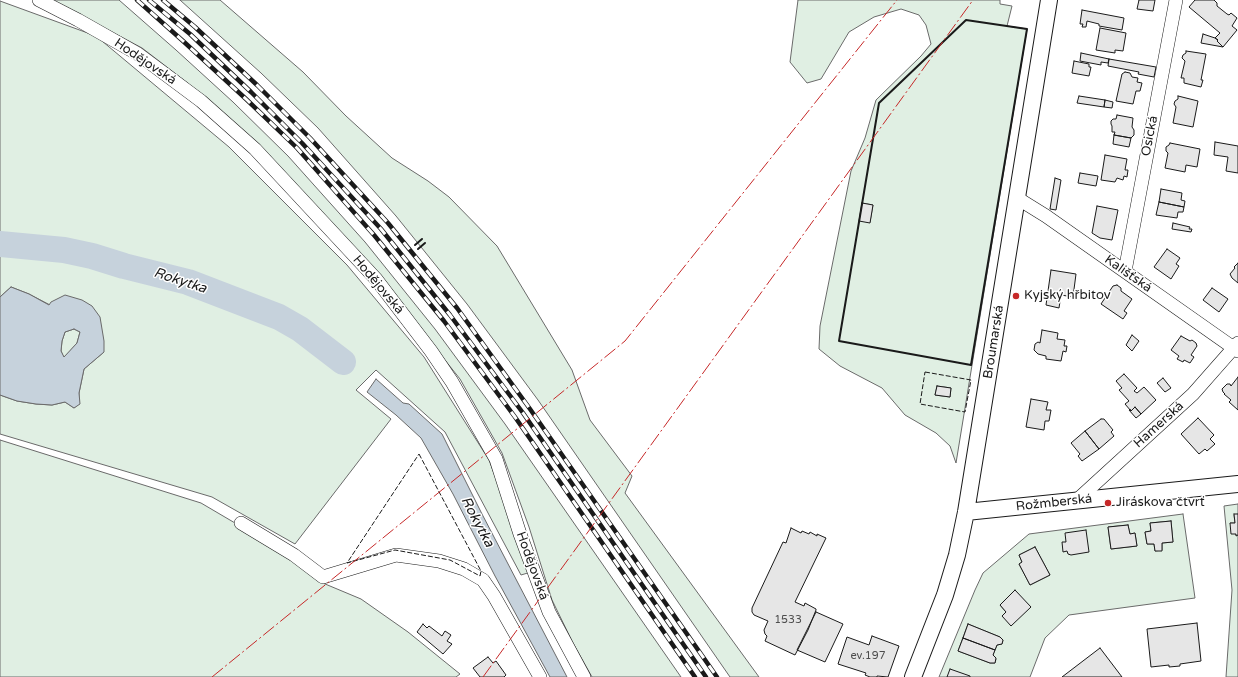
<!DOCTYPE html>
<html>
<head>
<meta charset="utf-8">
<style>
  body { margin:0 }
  canvas { display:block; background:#fff }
</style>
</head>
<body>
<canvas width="1238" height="677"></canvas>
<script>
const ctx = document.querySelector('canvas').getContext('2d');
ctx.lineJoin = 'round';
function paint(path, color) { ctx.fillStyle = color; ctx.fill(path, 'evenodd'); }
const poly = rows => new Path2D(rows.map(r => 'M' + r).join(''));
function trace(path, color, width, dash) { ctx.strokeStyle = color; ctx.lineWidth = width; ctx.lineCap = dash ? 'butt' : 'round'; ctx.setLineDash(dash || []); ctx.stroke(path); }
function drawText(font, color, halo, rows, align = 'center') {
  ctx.font = font + ' "Varela Round",sans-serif'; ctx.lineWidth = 3; ctx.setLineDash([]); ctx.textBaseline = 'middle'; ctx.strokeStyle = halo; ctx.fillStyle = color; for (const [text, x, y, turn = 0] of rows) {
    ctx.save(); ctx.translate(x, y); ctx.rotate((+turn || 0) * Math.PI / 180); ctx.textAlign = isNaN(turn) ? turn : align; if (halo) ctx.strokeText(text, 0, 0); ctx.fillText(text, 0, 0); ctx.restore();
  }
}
const green = poly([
  [52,0,119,0,176,50,233,102,288,156,365,242,435,329,505,424,681,677,592,677,573,643,552,600,529,527,502,453,460,379,379,277,189,84,142,48,52,0],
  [180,0,220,0,303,72,346,116,392,158,428,181,449,197,497,246,572,370,590,420,632,476,625,493,759,677,730,677,538,400,467,304,396,216,318,128,261,73,180,0],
  [798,0,1000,0,1000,4,1012,6,1007,26,1027,29,956,463,950,446,936,433,905,415,882,388,840,366,819,349,820,326,851,171,865,138,876,100,921,56,931,44,926,25,919,15,901,9,874,17,849,32,821,79,807,83,790,62,798,0],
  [862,203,873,205,870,222,862,203],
  [937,386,951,388,950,397,935,395,937,386],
  [0,1,96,36,229,147,347,265,424,357,489,460,531,572,521,575,445,432,376,370,356,390,391,419,295,544,212,497,0,434,0,395,17,401,36,404,52,405,65,402,74,408,79,404,79,393,84,369,104,352,50,305,29,294,11,287,0,297,0,1],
  [74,329,80,332,77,343,64,358,61,351,62,341,65,332,74,329],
  [0,440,201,503,269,543,318,581,361,599,408,632,460,674,456,677,0,677,0,440],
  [1238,504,1238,514,1234,515,1235,523,1230,523,1236,535,1238,535,1238,677,1226,677,1232,590,1224,506,1238,504],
  [1183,514,1195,598,1069,615,1045,638,1030,677,939,677,975,590,983,573,1029,534,1183,514],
  [1171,521,1173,542,1162,543,1162,550,1155,551,1154,544,1147,544,1145,532,1151,531,1150,523,1171,521],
  [1128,525,1130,534,1135,533,1137,546,1111,549,1108,527,1128,525],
  [1035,547,1050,575,1030,585,1019,564,1022,562,1019,555,1035,547],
  [1015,591,1011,626,1006,612,1000,605,1015,591],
  [968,624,1000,637,1003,640,1002,644,997,645,993,655,996,659,995,663,990,663,958,651,968,624]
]);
paint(green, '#e0efe3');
trace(green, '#6a6a6a', 1);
const water = poly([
  [11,287,29,294,49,305,51,302,65,295,82,300,92,306,100,317,104,341,104,352,84,369,79,393,80,404,74,408,65,402,52,405,36,404,17,401,0,395,0,297,11,287],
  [74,329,80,332,77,343,64,357,61,351,62,341,65,332,74,329],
  [376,379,403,403,409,404,442,434,482,514,567,677,550,677,495,576,453,494,421,438,396,415,367,392,376,379]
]);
paint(water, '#c6d2dc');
trace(water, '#6a6a6a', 1);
trace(poly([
  [0,244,64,250,92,256,124,266,188,282,279,317,300,329,343,362]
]), '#c6d2dc', 26);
const building = poly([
  [1139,0,1155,0,1153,11,1137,9,1139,0],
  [1195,0,1214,0,1217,3,1217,6,1227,14,1229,15,1231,13,1237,18,1232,26,1237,30,1223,47,1217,41,1218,40,1215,38,1220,33,1189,7,1195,0],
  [1082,10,1124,18,1122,30,1099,26,1099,24,1087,21,1086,27,1082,27,1083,24,1080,24,1082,10],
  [1100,28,1126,33,1123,51,1115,50,1115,53,1096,50,1100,28],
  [1203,34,1215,38,1218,40,1217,41,1223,47,1201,43,1203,34],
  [1186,51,1206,54,1201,80,1203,80,1201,87,1184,83,1184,78,1181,78,1185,61,1182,58,1183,55,1186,53,1186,51],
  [1081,53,1109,59,1108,63,1101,62,1101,65,1080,61,1081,53],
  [1109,59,1156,67,1154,77,1138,74,1139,72,1108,66,1109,59],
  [1074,61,1089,64,1089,67,1091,67,1089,76,1072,73,1074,61],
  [1125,72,1130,73,1132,77,1138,78,1137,82,1142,83,1140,91,1136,91,1133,104,1116,101,1122,74,1125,72],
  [1079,96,1105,100,1104,107,1077,103,1079,96],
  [1178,96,1198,101,1193,127,1173,123,1176,107,1174,104,1175,101,1178,99,1178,96],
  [1105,100,1113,102,1112,108,1104,107,1105,100],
  [1117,115,1133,118,1132,127,1134,130,1134,135,1131,138,1114,135,1115,132,1112,132,1112,126,1111,124,1111,121,1113,119,1116,119,1117,115],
  [1114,135,1131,138,1129,147,1113,144,1114,135],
  [1215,142,1238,146,1238,173,1226,171,1228,157,1214,155,1215,142],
  [1170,143,1200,149,1197,167,1186,165,1185,172,1165,168,1168,153,1166,151,1166,147,1169,145,1170,143],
  [1105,155,1127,159,1125,170,1128,170,1127,177,1124,176,1123,180,1117,178,1115,182,1101,180,1105,155],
  [1080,173,1098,176,1096,186,1078,183,1080,173],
  [1055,178,1061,180,1056,210,1050,209,1055,178],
  [1161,189,1182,193,1181,200,1185,201,1184,207,1159,202,1161,189],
  [1159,202,1184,207,1183,212,1178,212,1177,218,1156,215,1159,202],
  [862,203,873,205,870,223,859,221,862,203],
  [1097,206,1118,210,1112,240,1100,238,1092,233,1097,206],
  [1173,223,1190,227,1189,229,1192,229,1191,232,1172,229,1173,223],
  [1167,249,1180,258,1176,264,1179,266,1171,279,1154,267,1167,249],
  [1238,263,1238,283,1232,278,1230,274,1235,268,1234,267,1238,263],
  [1051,270,1076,274,1073,297,1061,295,1059,308,1046,305,1051,270],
  [1117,285,1121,288,1121,291,1132,299,1124,311,1127,313,1123,319,1101,304,1113,286,1117,285],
  [1212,288,1228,299,1219,312,1203,300,1212,288],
  [1042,330,1058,333,1057,339,1065,340,1064,346,1067,346,1066,352,1063,351,1061,361,1046,359,1046,356,1038,354,1034,350,1035,344,1038,342,1040,343,1042,330],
  [1132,335,1139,341,1132,351,1126,345,1132,335],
  [1181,336,1190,341,1192,340,1196,343,1197,346,1191,355,1194,357,1190,363,1184,360,1183,362,1177,359,1179,356,1171,350,1181,336],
  [1124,374,1137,388,1134,391,1137,393,1144,387,1156,400,1141,414,1135,407,1131,411,1125,404,1129,401,1119,390,1122,388,1116,381,1124,374],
  [1238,377,1238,410,1229,402,1231,400,1224,394,1225,394,1223,392,1222,389,1227,384,1230,384,1231,386,1238,377],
  [1163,378,1171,388,1165,392,1157,383,1163,378],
  [937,386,951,388,950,397,935,395,937,386],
  [1031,399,1048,402,1046,410,1051,410,1049,421,1045,421,1044,430,1026,427,1031,399],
  [1135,407,1141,414,1136,418,1129,410,1130,409,1131,411,1135,407],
  [1198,418,1214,435,1210,439,1215,444,1207,451,1205,449,1199,454,1181,434,1198,418],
  [1101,419,1104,419,1113,430,1111,432,1114,436,1099,449,1085,431,1101,419],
  [1085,431,1099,449,1082,461,1078,456,1080,454,1071,443,1085,431],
  [1234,514,1238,514,1238,535,1236,536,1236,534,1231,534,1230,523,1235,523,1234,514],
  [1171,521,1173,542,1162,543,1162,551,1155,551,1154,544,1147,544,1145,532,1151,531,1150,523,1171,521],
  [1128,525,1130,534,1135,533,1137,546,1111,549,1108,527,1128,525],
  [791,528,801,533,802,531,809,534,810,532,817,536,817,534,826,538,795,602,804,606,805,603,816,609,816,610,808,630,795,655,765,641,767,636,765,634,764,630,768,621,754,615,752,612,752,608,783,542,786,543,791,528],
  [1086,530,1089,552,1071,555,1068,554,1067,551,1063,552,1062,542,1066,542,1065,533,1086,530],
  [1035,547,1050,575,1030,585,1019,564,1022,562,1019,555,1035,547],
  [1015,590,1031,607,1011,626,1002,616,1006,612,1000,605,1015,590],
  [816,612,843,624,825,662,797,650,816,612],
  [1197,623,1201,661,1180,664,1180,666,1169,667,1169,665,1151,667,1147,629,1197,623],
  [423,624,427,628,429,626,442,636,445,631,451,635,447,641,452,644,443,654,417,632,423,624],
  [968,624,1000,637,1003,640,1002,644,997,645,995,650,963,638,968,624],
  [872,636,899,646,888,677,877,676,877,677,870,677,865,675,866,673,838,664,847,637,869,645,872,636],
  [963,638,995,650,993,655,996,658,995,663,990,663,958,651,963,638],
  [1100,648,1122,677,1062,677,1100,648],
  [488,657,493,663,496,661,506,675,504,677,480,677,473,668,488,657],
  [950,669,970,676,970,677,947,677,950,669]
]);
paint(building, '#e6e6e6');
trace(building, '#1a1a1a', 1);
const minor = poly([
  [39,0,78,20,138,54,201,101,255,149,376,279,431,351,452,382,496,459,520,534,549,612,584,677],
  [1017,198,1046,216,1238,351],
  [1125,271,1176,0],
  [1076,501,1193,394,1238,343],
  [241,523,294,555,323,577,396,555,439,561,464,569,483,580,494,596,540,677]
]);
const tertiary = poly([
  [966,512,1238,484],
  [913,677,945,595,957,555,966,512,1049,0]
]);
trace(minor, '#1a1a1a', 14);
trace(tertiary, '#1a1a1a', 18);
trace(minor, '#fff', 13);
trace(tertiary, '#fff', 16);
const rail = poly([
  [137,0,183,41,246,99,297,148,374,235,444,321,515,417,695,677],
  [149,0,190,34,251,92,302,143,381,229,450,315,523,413,706,677],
  [163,0,195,27,257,85,310,138,388,223,457,308,530,409,717,677]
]);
trace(rail, '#1a1a1a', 4.5);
trace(rail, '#fff', 3, [9]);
trace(poly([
  [925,372,971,380,965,412,920,404,925,372],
  [419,454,481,571,480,576,450,560,395,550,347,563,419,454]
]), '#1a1a1a', 1, [5, 2]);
trace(poly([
  [966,20,1027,29,971,365,839,341,879,103,966,20],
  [415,245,422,239],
  [418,249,425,243]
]), '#1a1a1a', 2);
trace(poly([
  [212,677,625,341,897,0],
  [483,677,973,0]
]), '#c62828', 1, [14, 3, 2, 3]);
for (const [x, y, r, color] of [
  [1016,296,4,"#c62828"],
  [1108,503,4,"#c62828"]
]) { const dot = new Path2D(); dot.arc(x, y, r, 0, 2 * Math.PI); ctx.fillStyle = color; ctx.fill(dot); trace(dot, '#fff', 1.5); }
drawText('11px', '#4d4d4d', null, [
  ["1533",788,620],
  ["ev.197",868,656]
]);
drawText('13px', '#1a1a1a', '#fff', [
  ["Hodějovská",145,62,34],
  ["Osická",1150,136,-79],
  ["Kališťská",1128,274,35],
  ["Hodějovská",378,285,50],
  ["Broumarská",994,342,-81],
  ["Hamerská",1159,425,-42],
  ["Rožmberská",1054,503,-6],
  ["Hodějovská",532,566,70]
]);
drawText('13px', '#1a1a1a', '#fff', [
  ["Kyjský hřbitov",1024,296],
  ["Jiráskova čtvrť",1116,503]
], 'left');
drawText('italic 14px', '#1a1a1a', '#fff', [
  ["Rokytka",180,281,18],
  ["Rokytka",477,522,62]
]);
</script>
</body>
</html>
